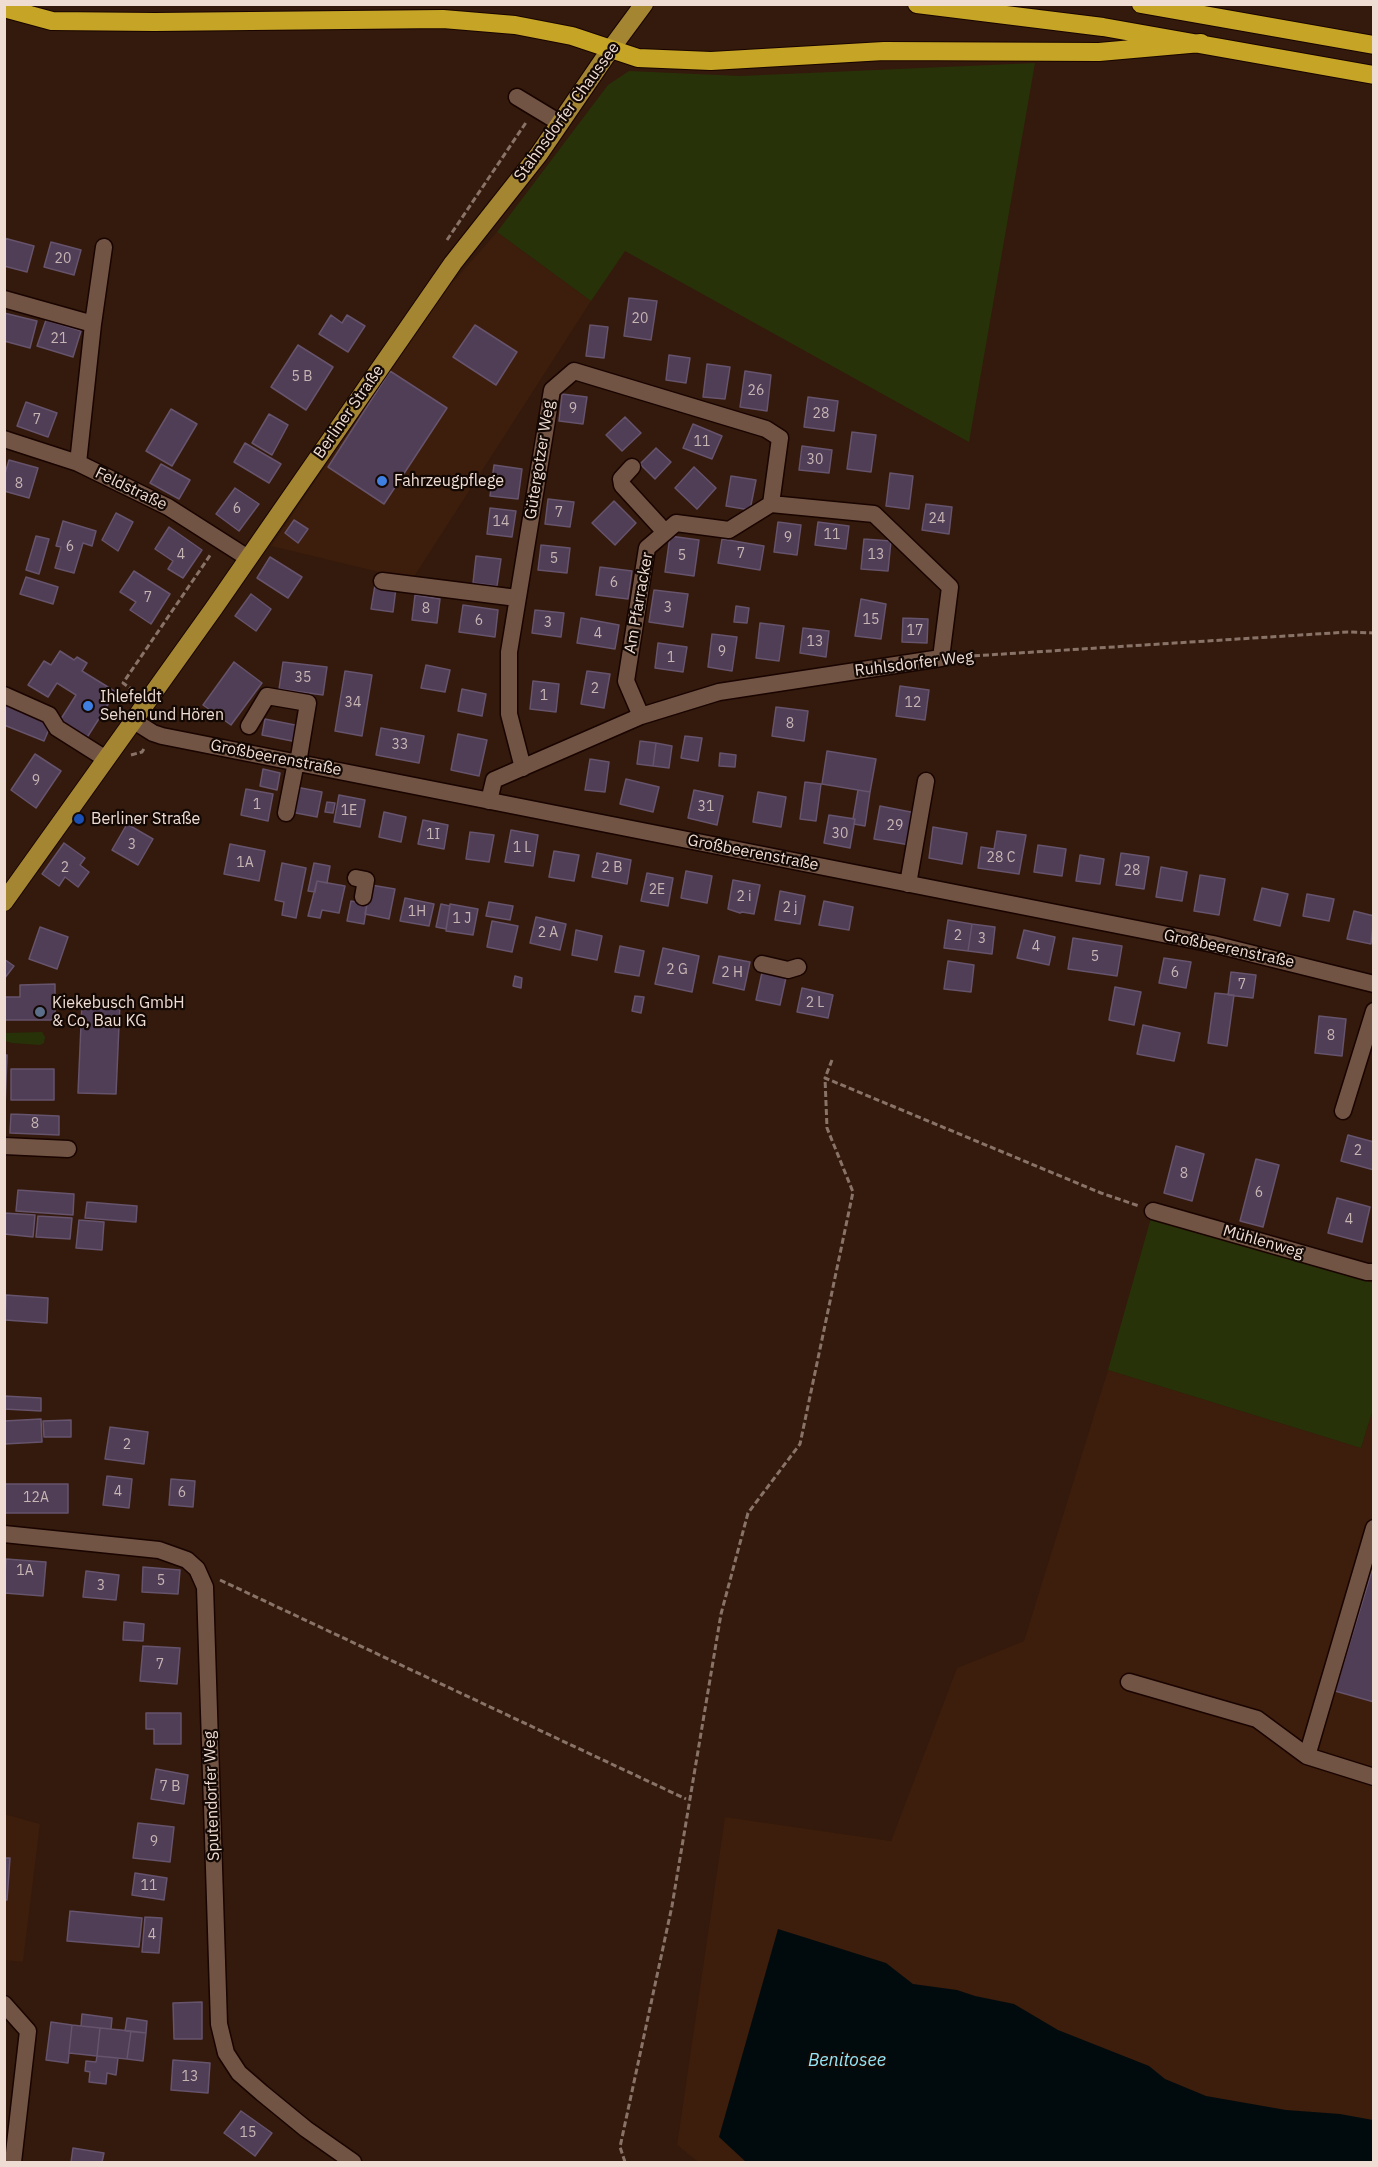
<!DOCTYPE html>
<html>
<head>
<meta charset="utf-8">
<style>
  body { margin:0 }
  #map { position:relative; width:1378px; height:2167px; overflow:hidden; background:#331a0c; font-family:"IBM Plex Sans",sans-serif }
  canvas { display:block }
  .frame { position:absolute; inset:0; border:6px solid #efddd4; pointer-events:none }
</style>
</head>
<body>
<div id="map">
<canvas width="1378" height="2167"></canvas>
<div class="frame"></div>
</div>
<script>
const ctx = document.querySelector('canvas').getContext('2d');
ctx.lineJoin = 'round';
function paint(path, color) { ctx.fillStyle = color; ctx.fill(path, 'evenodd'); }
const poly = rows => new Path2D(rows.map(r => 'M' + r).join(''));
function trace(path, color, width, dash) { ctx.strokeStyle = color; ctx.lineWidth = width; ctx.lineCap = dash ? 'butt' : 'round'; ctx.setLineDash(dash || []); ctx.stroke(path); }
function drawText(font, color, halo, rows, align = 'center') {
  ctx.font = font + ' "IBM Plex Sans",sans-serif'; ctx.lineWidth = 4.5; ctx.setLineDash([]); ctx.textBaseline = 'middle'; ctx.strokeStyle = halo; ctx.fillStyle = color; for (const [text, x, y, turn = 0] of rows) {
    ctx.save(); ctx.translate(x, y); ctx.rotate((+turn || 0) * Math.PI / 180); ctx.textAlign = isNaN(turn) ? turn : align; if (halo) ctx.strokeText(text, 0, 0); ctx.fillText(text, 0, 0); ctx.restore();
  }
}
paint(poly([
  [497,232,591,301,412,580,271,546,444,292],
  [1108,1370,1361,1448,1373,1409,1373,2162,698,2162,677,2145,725,1817,891,1841,957,1668,1024,1641],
  [4,1814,40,1824,23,1962,5,1960]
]), '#3d1d0b');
paint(poly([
  [1035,63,969,442,625,251,591,301,497,232,608,85,629,71,740,76],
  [42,1032,45,1037,44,1043,40,1045,12,1043,5,1041,5,1033],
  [1153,1211,1373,1283,1373,1409,1361,1448,1108,1370]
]), '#283209');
paint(poly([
  [778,1929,886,1963,913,1984,957,1990,975,1996,1014,2004,1058,2030,1149,2066,1165,2079,1206,2096,1286,2110,1340,2114,1373,2120,1373,2162,746,2162,719,2137]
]), '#010b0e');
const building = poly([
  [4,238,34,246,27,272,4,266,4,238],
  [51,242,81,250,74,275,44,267,51,242],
  [629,298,657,301,651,340,624,336,629,298],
  [4,313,37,321,30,348,4,341,4,313],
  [331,315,342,323,347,315,365,326,348,352,319,334,331,315],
  [46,320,81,331,73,357,37,346,46,320],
  [475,325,517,352,496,385,453,357,475,325],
  [590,325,608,327,604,358,586,356,590,325],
  [298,345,333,367,306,410,271,387,298,345],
  [669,355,690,358,686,383,666,380,669,355],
  [707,364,730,367,725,399,703,397,707,364],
  [390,371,447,408,384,504,328,467,390,371],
  [745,371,771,375,767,411,740,407,745,371],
  [562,394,587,397,583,424,559,421,562,394],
  [808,397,838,401,834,431,804,427,808,397],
  [26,402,57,413,48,437,17,426,26,402],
  [171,409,197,424,172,466,146,451,171,409],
  [269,414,288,425,272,455,252,443,269,414],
  [625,417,641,433,622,451,606,435,625,417],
  [693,424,722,436,712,459,683,448,693,424],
  [852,432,876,435,871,472,847,469,852,432],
  [245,443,281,464,269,483,234,462,245,443],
  [802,446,832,450,829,473,799,470,802,446],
  [656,448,671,462,655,479,640,464,656,448],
  [9,460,38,468,29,498,4,491,4,477,9,460],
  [161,464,190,480,179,499,150,483,161,464],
  [494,465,522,469,518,499,490,496,494,465],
  [694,467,716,488,697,509,675,488,694,467],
  [890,473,913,476,909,509,886,506,890,473],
  [731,476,756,480,750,510,726,506,731,476],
  [235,488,259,504,239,531,216,514,235,488],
  [548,499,574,502,570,527,545,524,548,499],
  [614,501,636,523,615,545,592,523,614,501],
  [926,504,952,507,949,534,922,530,926,504],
  [490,508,516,511,512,537,487,534,490,508],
  [116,513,133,522,118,551,102,540,116,513],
  [294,520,308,529,298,543,285,533,294,520],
  [63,521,96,531,92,546,83,543,74,573,55,568,61,547,56,546,63,521],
  [778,522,801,525,797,555,774,552,778,522],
  [818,522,849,526,846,549,815,545,818,522],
  [169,527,202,550,183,578,168,569,173,561,155,549,169,527],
  [36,536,49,539,39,574,26,570,36,536],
  [670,536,699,540,694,576,665,572,670,536],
  [722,539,764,546,760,570,718,563,722,539],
  [864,539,891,541,888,571,861,569,864,539],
  [541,545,570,548,567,573,538,570,541,545],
  [476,556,501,559,497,586,473,583,476,556],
  [270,557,302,577,288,598,257,578,270,557],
  [600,567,632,571,628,599,596,595,600,567],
  [134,571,170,594,151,624,130,610,136,602,120,592,134,571],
  [26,577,58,587,53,604,20,594,26,577],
  [375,585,396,588,393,612,371,609,375,585],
  [654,590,688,594,683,627,649,622,654,590],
  [251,594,271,609,256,631,235,616,251,594],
  [415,595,440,599,437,623,412,620,415,595],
  [861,599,886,604,881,639,855,636,861,599],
  [463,605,498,610,495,637,459,632,463,605],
  [736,606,749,608,747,623,734,622,736,606],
  [535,610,564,613,561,637,532,633,535,610],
  [581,618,619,625,615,649,577,643,581,618],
  [903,618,928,619,927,643,902,642,903,618],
  [760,623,784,626,779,661,756,658,760,623],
  [803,628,829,631,826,657,800,653,803,628],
  [712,634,737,637,732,671,708,667,712,634],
  [658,643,687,647,683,672,655,668,658,643],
  [60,651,74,660,77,657,87,663,82,671,116,692,86,739,59,722,76,695,57,683,48,697,28,685,44,661,51,665,60,651],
  [234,662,262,683,231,725,203,705,234,662],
  [283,662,327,667,323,695,279,689,283,662],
  [426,665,450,670,445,692,421,688,426,665],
  [345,671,372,675,362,736,335,731,345,671],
  [587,671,610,674,604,708,581,704,587,671],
  [533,681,559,684,556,712,530,709,533,681],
  [900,686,929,690,925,720,896,716,900,686],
  [462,689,486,694,482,716,458,711,462,689],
  [4,702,52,722,44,741,4,725,4,702],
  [776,707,808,711,804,741,772,736,776,707],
  [265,719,300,726,297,742,262,735,265,719],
  [381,728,424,736,419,763,376,755,381,728],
  [458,734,487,740,479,776,451,770,458,734],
  [685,736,702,738,698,761,681,758,685,736],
  [640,741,656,743,653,766,637,764,640,741],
  [656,743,672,746,669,768,653,766,656,743],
  [827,751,876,759,870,792,822,784,827,751],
  [720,753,736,755,735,767,719,766,720,753],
  [35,754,61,771,36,808,11,790,35,754],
  [590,759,609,762,605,792,585,790,590,759],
  [263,769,280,773,277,790,260,786,263,769],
  [626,779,659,787,653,812,620,804,626,779],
  [805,782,821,784,816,821,800,819,805,782],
  [296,787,322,792,317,817,291,812,296,787],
  [246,789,273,794,268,821,241,815,246,789],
  [694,790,723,796,717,825,688,818,694,790],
  [858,790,870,792,865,826,854,824,855,819,853,819,858,790],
  [758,792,786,797,781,827,753,822,758,792],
  [339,795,365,800,360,827,334,822,339,795],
  [327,802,335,803,333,813,325,812,327,802],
  [880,806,916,813,910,845,874,839,880,806],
  [384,812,406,817,401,842,379,837,384,812],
  [829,815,855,819,850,848,824,843,829,815],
  [423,820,448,825,444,849,418,844,423,820],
  [127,824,153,839,138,865,112,850,127,824],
  [933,827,967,833,962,864,929,858,933,827],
  [511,830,538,835,533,866,505,862,511,830],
  [997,831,1026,835,1019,874,978,868,981,847,994,849,997,831],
  [470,832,494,835,489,862,466,859,470,832],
  [64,843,85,858,80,865,89,872,78,887,65,877,59,886,42,874,64,843],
  [230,844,265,851,259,881,224,874,230,844],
  [1038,845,1066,849,1062,876,1034,872,1038,845],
  [554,851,579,855,574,881,549,877,554,851],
  [597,853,631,860,627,884,592,877,597,853],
  [1121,853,1149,857,1144,889,1116,885,1121,853],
  [1080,855,1104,859,1100,884,1076,881,1080,855],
  [282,863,306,868,296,918,282,915,284,902,275,900,282,863],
  [314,863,330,866,327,883,317,881,315,892,308,891,314,863],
  [1161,867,1187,872,1182,901,1156,897,1161,867],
  [686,871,712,876,707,903,681,898,686,871],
  [647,873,673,878,668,906,641,901,647,873],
  [1200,875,1225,879,1219,915,1194,911,1200,875],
  [733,880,760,885,754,914,742,912,740,913,728,909,733,880],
  [317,881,345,886,339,913,322,910,320,918,308,916,317,881],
  [371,885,395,889,389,919,365,914,371,885],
  [1262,888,1288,894,1280,926,1254,920,1262,888],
  [780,891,805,896,800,924,775,920,780,891],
  [1307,894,1334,899,1329,921,1303,916,1307,894],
  [405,898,434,904,429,926,400,921,405,898],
  [351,901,367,904,364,924,347,921,351,901],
  [824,901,853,907,849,930,819,925,824,901],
  [489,902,513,906,510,920,486,916,489,902],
  [441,904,450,906,446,929,436,927,441,904],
  [450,904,478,909,473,935,446,931,450,904],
  [1354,911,1374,916,1371,944,1347,939,1354,911],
  [536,917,566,924,560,950,530,943,536,917],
  [948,920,972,924,968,951,944,948,948,920],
  [492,921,518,926,512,952,487,947,492,921],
  [972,924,995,927,992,954,968,951,972,924],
  [40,927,68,937,57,969,29,959,40,927],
  [576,930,602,936,597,960,572,955,576,930],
  [1024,930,1055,937,1049,965,1017,958,1024,930],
  [1073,938,1122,946,1117,976,1068,969,1073,938],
  [620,946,644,951,639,976,615,972,620,946],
  [663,948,699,956,692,992,655,984,663,948],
  [719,956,750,962,744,990,713,983,719,956],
  [1164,958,1191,962,1186,988,1159,983,1164,958],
  [4,959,14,966,4,979,4,959],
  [948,961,974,965,971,992,944,989,948,961],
  [763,968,787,973,780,1005,756,1000,763,968],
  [1231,972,1256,975,1253,998,1228,995,1231,972],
  [515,976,522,978,521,988,513,986,515,976],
  [55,984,55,1020,4,1020,4,997,20,997,20,985,55,984],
  [1115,987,1141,992,1134,1025,1109,1020,1115,987],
  [802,988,833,995,828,1018,797,1012,802,988],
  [1215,993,1234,995,1227,1046,1208,1043,1215,993],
  [635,996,644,997,641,1013,632,1011,635,996],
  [82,1002,120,1003,116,1094,78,1093,82,1002],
  [1319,1016,1346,1019,1342,1056,1315,1053,1319,1016],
  [1143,1025,1180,1033,1174,1061,1137,1054,1143,1025],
  [4,1055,7,1055,5,1108,4,1108,4,1055],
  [11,1069,54,1069,54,1100,11,1100,11,1069],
  [11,1114,59,1116,59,1135,10,1133,11,1114],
  [1348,1135,1374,1142,1374,1170,1341,1161,1348,1135],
  [1176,1146,1204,1154,1192,1201,1164,1193,1176,1146],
  [1256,1159,1279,1165,1263,1227,1240,1221,1256,1159],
  [18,1190,74,1194,73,1215,16,1211,18,1190],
  [1337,1198,1370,1207,1362,1242,1328,1233,1337,1198],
  [87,1202,137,1206,136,1222,85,1218,87,1202],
  [4,1213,35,1215,33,1237,4,1234,4,1213],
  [38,1216,72,1218,70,1239,36,1237,38,1216],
  [79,1220,104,1222,102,1250,76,1248,79,1220],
  [6,1295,48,1298,47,1323,5,1320,6,1295],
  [4,1396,41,1398,41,1411,4,1409,4,1396],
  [41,1419,42,1442,4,1444,4,1421,41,1419],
  [71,1420,71,1437,44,1437,43,1421,71,1420],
  [110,1427,148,1432,144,1464,105,1459,110,1427],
  [107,1476,132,1479,129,1508,103,1505,107,1476],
  [171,1479,195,1481,193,1507,169,1505,171,1479],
  [4,1484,68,1484,68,1513,4,1513,4,1484],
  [6,1559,46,1562,43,1596,4,1593,6,1559],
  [1374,1564,1374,1702,1335,1691,1374,1564],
  [143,1567,180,1570,178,1594,142,1592,143,1567],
  [86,1571,119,1575,116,1600,83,1597,86,1571],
  [124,1622,144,1624,143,1641,123,1640,124,1622],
  [143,1646,180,1648,177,1684,140,1681,143,1646],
  [146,1713,181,1713,181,1744,154,1744,154,1729,146,1729,146,1713],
  [156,1769,188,1775,184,1804,151,1799,156,1769],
  [138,1823,174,1827,170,1862,133,1858,138,1823],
  [4,1858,10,1858,7,1900,4,1900,4,1858],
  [135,1873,167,1878,164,1900,132,1895,135,1873],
  [70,1911,142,1918,139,1947,67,1941,70,1911],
  [145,1917,162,1918,159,1953,142,1952,145,1917],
  [202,2002,202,2039,174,2039,173,2003,202,2002],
  [82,2014,112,2018,111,2029,81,2026,82,2014],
  [127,2018,147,2021,146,2033,125,2031,127,2018],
  [51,2022,72,2025,68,2063,46,2060,51,2022],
  [72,2025,100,2028,97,2056,69,2053,72,2025],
  [100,2028,131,2031,127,2059,97,2056,100,2028],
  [131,2031,146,2033,143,2061,127,2059,131,2031],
  [97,2056,118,2058,116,2075,107,2073,106,2084,89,2082,90,2072,85,2071,86,2061,96,2062,97,2056],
  [173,2060,210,2063,208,2093,171,2090,173,2060],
  [241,2111,272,2133,255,2156,224,2133,241,2111],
  [73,2148,104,2153,102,2162,71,2162,73,2148]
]);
paint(building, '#503d56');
trace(building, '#66536c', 1.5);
const minor = poly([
  [517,97,560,123],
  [4,299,93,324],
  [4,439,78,463,168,507,248,558],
  [78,463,93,324,104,247],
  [632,467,621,479,622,485,665,532],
  [382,581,517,598],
  [4,695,49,715,57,728,106,759],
  [134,721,153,733,162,736,1213,944,1374,984],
  [249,726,267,696,308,703,298,763],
  [523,768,509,714,509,652,552,390,574,371,766,429,780,438,771,504],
  [489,801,494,780,641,716,719,692,941,658,950,587,874,514,771,504,729,530,676,523,647,548,626,681,641,716],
  [286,813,296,762],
  [356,878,366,880,363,897],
  [908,884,926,781],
  [762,964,788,970,798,967],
  [1343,1111,1374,1011],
  [4,1146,68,1149],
  [1153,1211,1367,1272,1374,1272],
  [4,1534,159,1550,187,1560,197,1569,205,1587,219,2024,226,2053,239,2073,262,2093,306,2129,353,2162],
  [1129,1682,1257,1719,1307,1756,1374,1777],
  [1307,1756,1374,1528],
  [4,2004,28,2031,13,2162]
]);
const major = poly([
  [4,902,214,608,453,263,539,154,610,50,644,4]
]);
const highway = poly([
  [917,4,1103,27,1374,75],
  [1141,4,1374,45],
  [4,8,52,21,155,22,443,19,515,25,572,36,638,58,711,61,884,51,1099,52,1201,43]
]);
trace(minor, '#190400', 19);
trace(major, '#190400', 20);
trace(highway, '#190400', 20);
trace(poly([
  [447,240,527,121],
  [956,657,1348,632,1374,633],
  [134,691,123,683,211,554],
  [131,755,142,752,145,747],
  [832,1060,825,1078,1101,1193,1139,1206],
  [220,1580,686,1799],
  [625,2162,620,2147,672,1906,721,1614,748,1513,800,1444,853,1192,827,1128,825,1078]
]), '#897368', 3, [6, 3]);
trace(minor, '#715444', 16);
trace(major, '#a48532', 18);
trace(highway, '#c6a526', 18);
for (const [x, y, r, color] of [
  [382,481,6,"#3f7fe0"],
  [88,706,6,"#3f7fe0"],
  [79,819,6,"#1a4fb4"],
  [40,1012,6,"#5c6f8a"]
]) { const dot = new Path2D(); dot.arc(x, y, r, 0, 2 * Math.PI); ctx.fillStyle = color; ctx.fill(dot); trace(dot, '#130804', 2); }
drawText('14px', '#c7b5b4', null, [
  ["20",63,259],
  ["20",640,319],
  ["21",59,339],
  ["5 B",302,377],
  ["26",756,391],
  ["9",573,409],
  ["28",821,414],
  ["7",37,420],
  ["11",702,442],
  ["30",815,460],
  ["8",19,484],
  ["6",237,509],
  ["7",559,513],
  ["24",937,519],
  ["14",501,522],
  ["11",832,535],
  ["9",788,538],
  ["6",70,547],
  ["7",741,554],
  ["4",181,555],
  ["13",876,555],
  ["5",682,556],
  ["5",554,559],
  ["6",614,583],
  ["7",148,598],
  ["3",668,608],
  ["8",426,609],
  ["15",871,620],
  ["6",479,621],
  ["3",548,623],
  ["17",915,631],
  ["4",598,634],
  ["13",815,642],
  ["9",722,652],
  ["1",671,658],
  ["35",303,678],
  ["2",595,689],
  ["1",544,696],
  ["34",353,703],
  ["12",913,703],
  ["8",790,724],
  ["33",400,745],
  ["9",36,781],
  ["1",257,805],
  ["31",706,807],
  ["1E",349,811],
  ["29",895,826],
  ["30",840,834],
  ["1I",433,835],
  ["3",132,845],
  ["1 L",522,848],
  ["28 C",1001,858],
  ["1A",245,863],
  ["2",65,868],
  ["2 B",612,868],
  ["28",1132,871],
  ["2E",657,890],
  ["2 i",744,897],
  ["2 j",790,908],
  ["1H",417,912],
  ["1 J",462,919],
  ["2 A",548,933],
  ["2",958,936],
  ["3",982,939],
  ["4",1036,947],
  ["5",1095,957],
  ["2 G",677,970],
  ["2 H",732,973],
  ["6",1175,973],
  ["7",1242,985],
  ["2 L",815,1003],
  ["8",1331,1036],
  ["8",35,1124],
  ["2",1358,1151],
  ["8",1184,1174],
  ["6",1259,1193],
  ["4",1349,1220],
  ["2",127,1445],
  ["4",118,1492],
  ["6",182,1493],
  ["12A",36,1498],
  ["1A",25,1571],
  ["5",161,1581],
  ["3",101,1586],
  ["7",160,1665],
  ["7 B",170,1787],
  ["9",154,1842],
  ["11",149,1886],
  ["4",152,1935],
  ["13",190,2077],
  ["15",248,2133]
]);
drawText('16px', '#efddd4', '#130804', [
  ["Stahnsdorfer Chaussee",567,112,-54],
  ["Berliner Straße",349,412,-55],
  ["Gütergotzer Weg",540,460,-81],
  ["Feldstraße",131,489,26],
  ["Am Pfarracker",639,603,-80],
  ["Ruhlsdorfer Weg",914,664,-7],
  ["Großbeerenstraße",276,758,11],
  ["Großbeerenstraße",753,853,11],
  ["Großbeerenstraße",1229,949,12],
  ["Mühlenweg",1263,1242,16],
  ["Sputendorfer Weg",212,1796,-92]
]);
drawText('16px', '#efddd4', '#130804', [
  ["Fahrzeugpflege",394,481],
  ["Ihlefeldt",100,697],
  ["Sehen und Hören",100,715],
  ["Berliner Straße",91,819],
  ["Kiekebusch GmbH",52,1003],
  ["& Co, Bau KG",52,1021]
], 'left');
drawText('italic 18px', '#93e5f6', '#130804', [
  ["Benitosee",847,2061]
]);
</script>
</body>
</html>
